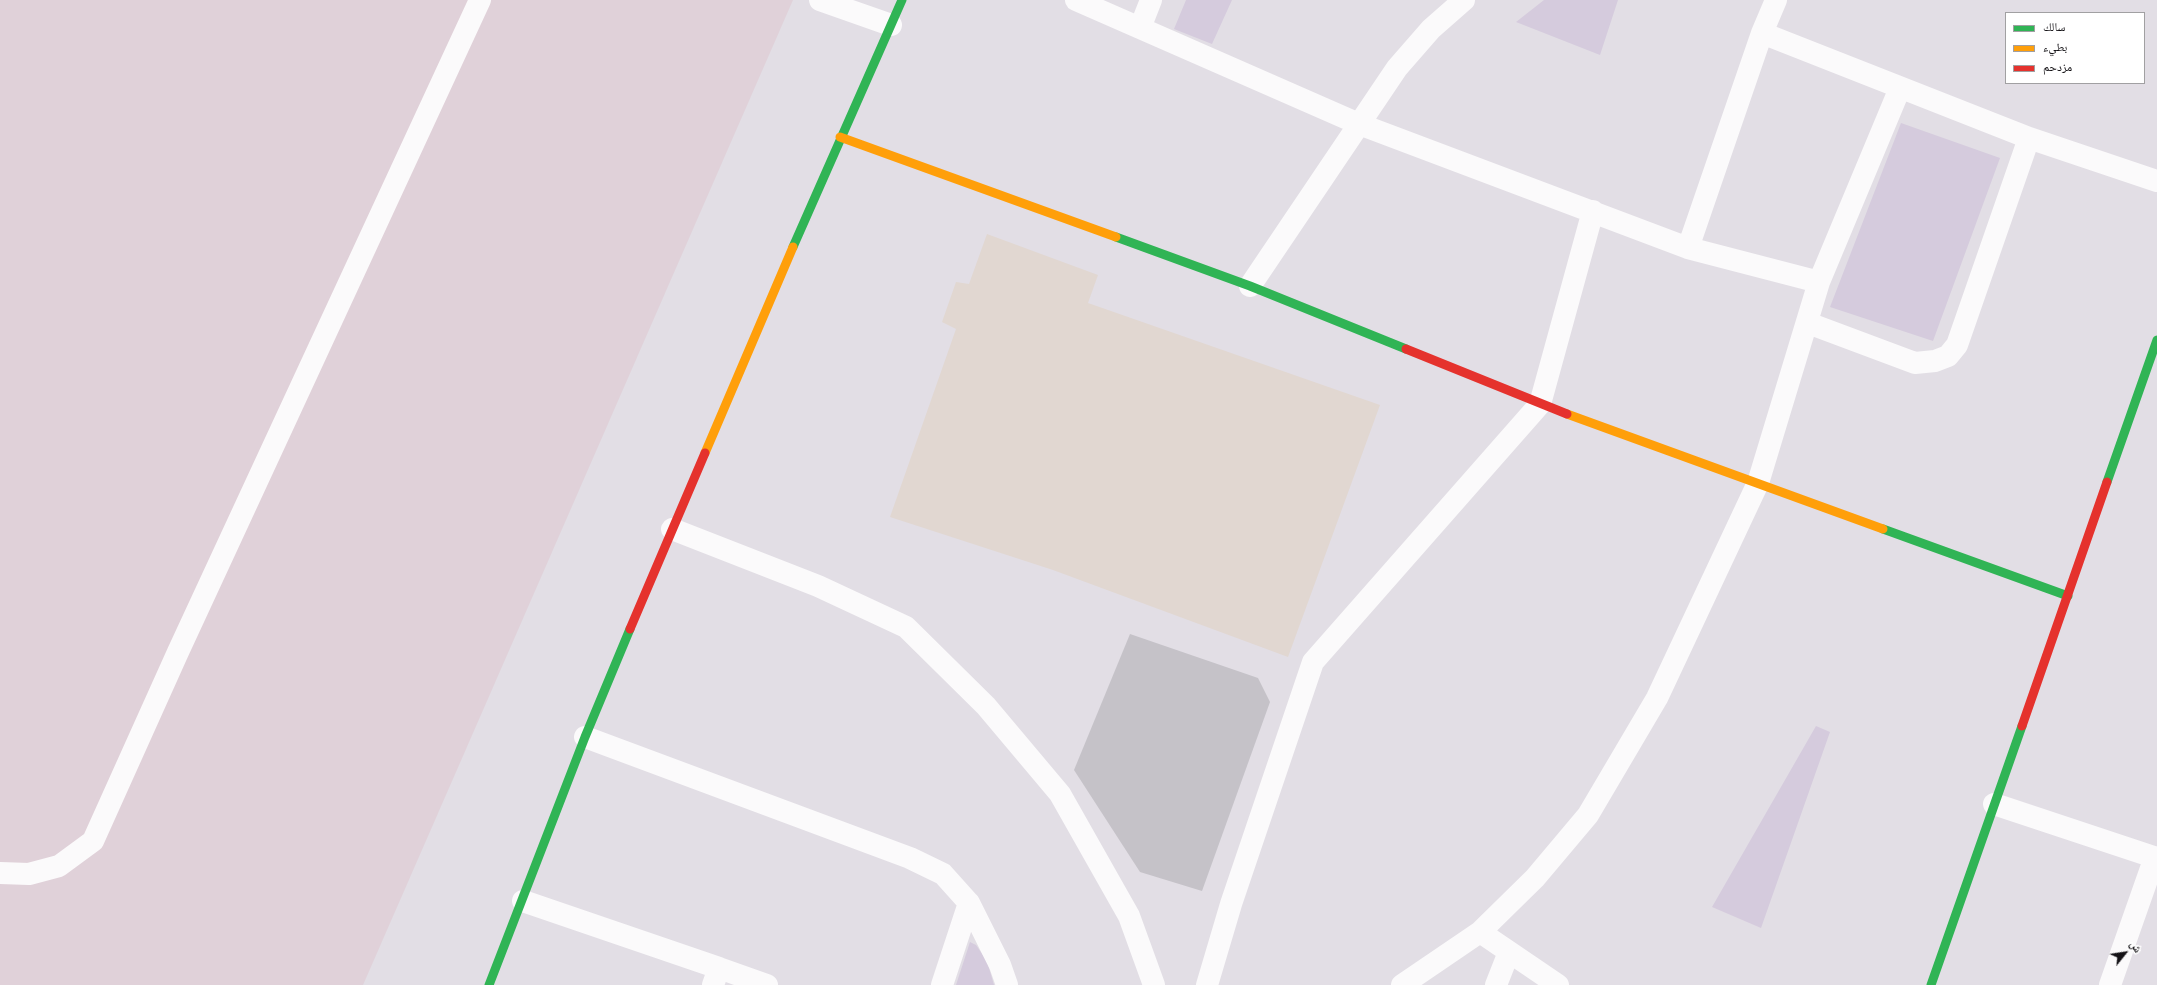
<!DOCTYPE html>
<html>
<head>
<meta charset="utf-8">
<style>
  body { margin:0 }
  #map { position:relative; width:2157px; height:985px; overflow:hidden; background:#e2dee5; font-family:Spectral,"Noto Naskh Arabic",serif }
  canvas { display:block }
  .legend { position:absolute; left:2005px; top:12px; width:140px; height:72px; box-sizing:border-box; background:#fff; border:1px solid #a1a0a2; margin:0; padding:5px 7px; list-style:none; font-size:12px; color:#141216 }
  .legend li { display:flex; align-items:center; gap:8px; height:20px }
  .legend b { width:20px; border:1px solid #a1a0a2 }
  .north { position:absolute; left:2105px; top:933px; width:40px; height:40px; -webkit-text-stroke:3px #fff; paint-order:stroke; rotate:60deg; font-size:11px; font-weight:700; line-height:16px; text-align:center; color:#141216 }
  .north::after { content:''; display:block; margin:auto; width:14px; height:18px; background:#141216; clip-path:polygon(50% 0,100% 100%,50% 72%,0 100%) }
</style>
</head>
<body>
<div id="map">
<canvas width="2157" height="985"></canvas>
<ul class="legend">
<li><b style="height:5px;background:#30b455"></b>سالك</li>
<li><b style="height:5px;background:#ff9f0a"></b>بطيء</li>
<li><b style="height:5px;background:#e5322d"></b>مزدحم</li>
</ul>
<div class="north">ش</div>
</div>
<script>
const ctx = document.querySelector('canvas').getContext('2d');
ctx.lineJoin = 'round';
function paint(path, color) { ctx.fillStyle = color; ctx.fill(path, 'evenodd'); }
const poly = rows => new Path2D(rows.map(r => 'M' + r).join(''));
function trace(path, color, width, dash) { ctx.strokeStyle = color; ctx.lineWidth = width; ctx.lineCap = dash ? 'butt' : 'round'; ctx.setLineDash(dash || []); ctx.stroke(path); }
paint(poly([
  [0,0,793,0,363,985,0,985]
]), '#e0d1d9');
paint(poly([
  [987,234,1098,275,1088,303,1380,405,1288,657,1053,570,890,517,956,329,942,322,956,282,969,284]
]), '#e1d7d1');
paint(poly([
  [1186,0,1232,0,1212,44,1174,29],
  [1544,0,1618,0,1600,55,1516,22],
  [1901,123,2000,158,1933,341,1830,307],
  [1816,726,1830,732,1761,928,1712,907],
  [970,942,976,945,987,961,994,985,956,985]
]), '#d5cbdd');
paint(poly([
  [1130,634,1258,678,1270,702,1202,891,1140,872,1074,770]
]), '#c5c2c8');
trace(poly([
  [820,0,891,25],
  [1076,0,1359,124,1688,248,1819,282],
  [1140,28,1151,0],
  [1762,33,2029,138,2157,181],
  [1688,248,1762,33,1776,0],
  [1250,286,1397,68,1431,29,1464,0],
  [1808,323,1915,363,1935,361,1948,356,1957,345,2029,138],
  [672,529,818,586,906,627,986,706,1060,794,1129,916,1154,985],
  [585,737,910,858,943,874,969,903,1000,965,1007,985],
  [1994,804,2157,858],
  [0,873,29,874,59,866,93,841,178,652,480,0],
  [523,901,719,968,713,985],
  [1480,932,1558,985],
  [719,968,767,985],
  [942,985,969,903],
  [1207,985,1231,904,1313,662,1540,404,1593,211],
  [1402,985,1480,932,1535,878,1588,815,1657,698,1758,483,1819,282,1900,88],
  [1496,985,1509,952],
  [2110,985,2155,857]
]), '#fbfafb', 22);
trace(poly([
  [1116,237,1250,286,1406,349],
  [793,247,902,0],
  [2107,482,2157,340],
  [1883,529,2068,596],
  [489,985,585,737,630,629],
  [1931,985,2022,726]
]), '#30b455', 9);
trace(poly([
  [840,137,1116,237],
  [1567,414,1883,529],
  [705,453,793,247]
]), '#ff9f0a', 9);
trace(poly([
  [1406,349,1567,414],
  [630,629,705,453],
  [2022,726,2107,482]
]), '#e5322d', 9);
</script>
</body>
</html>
